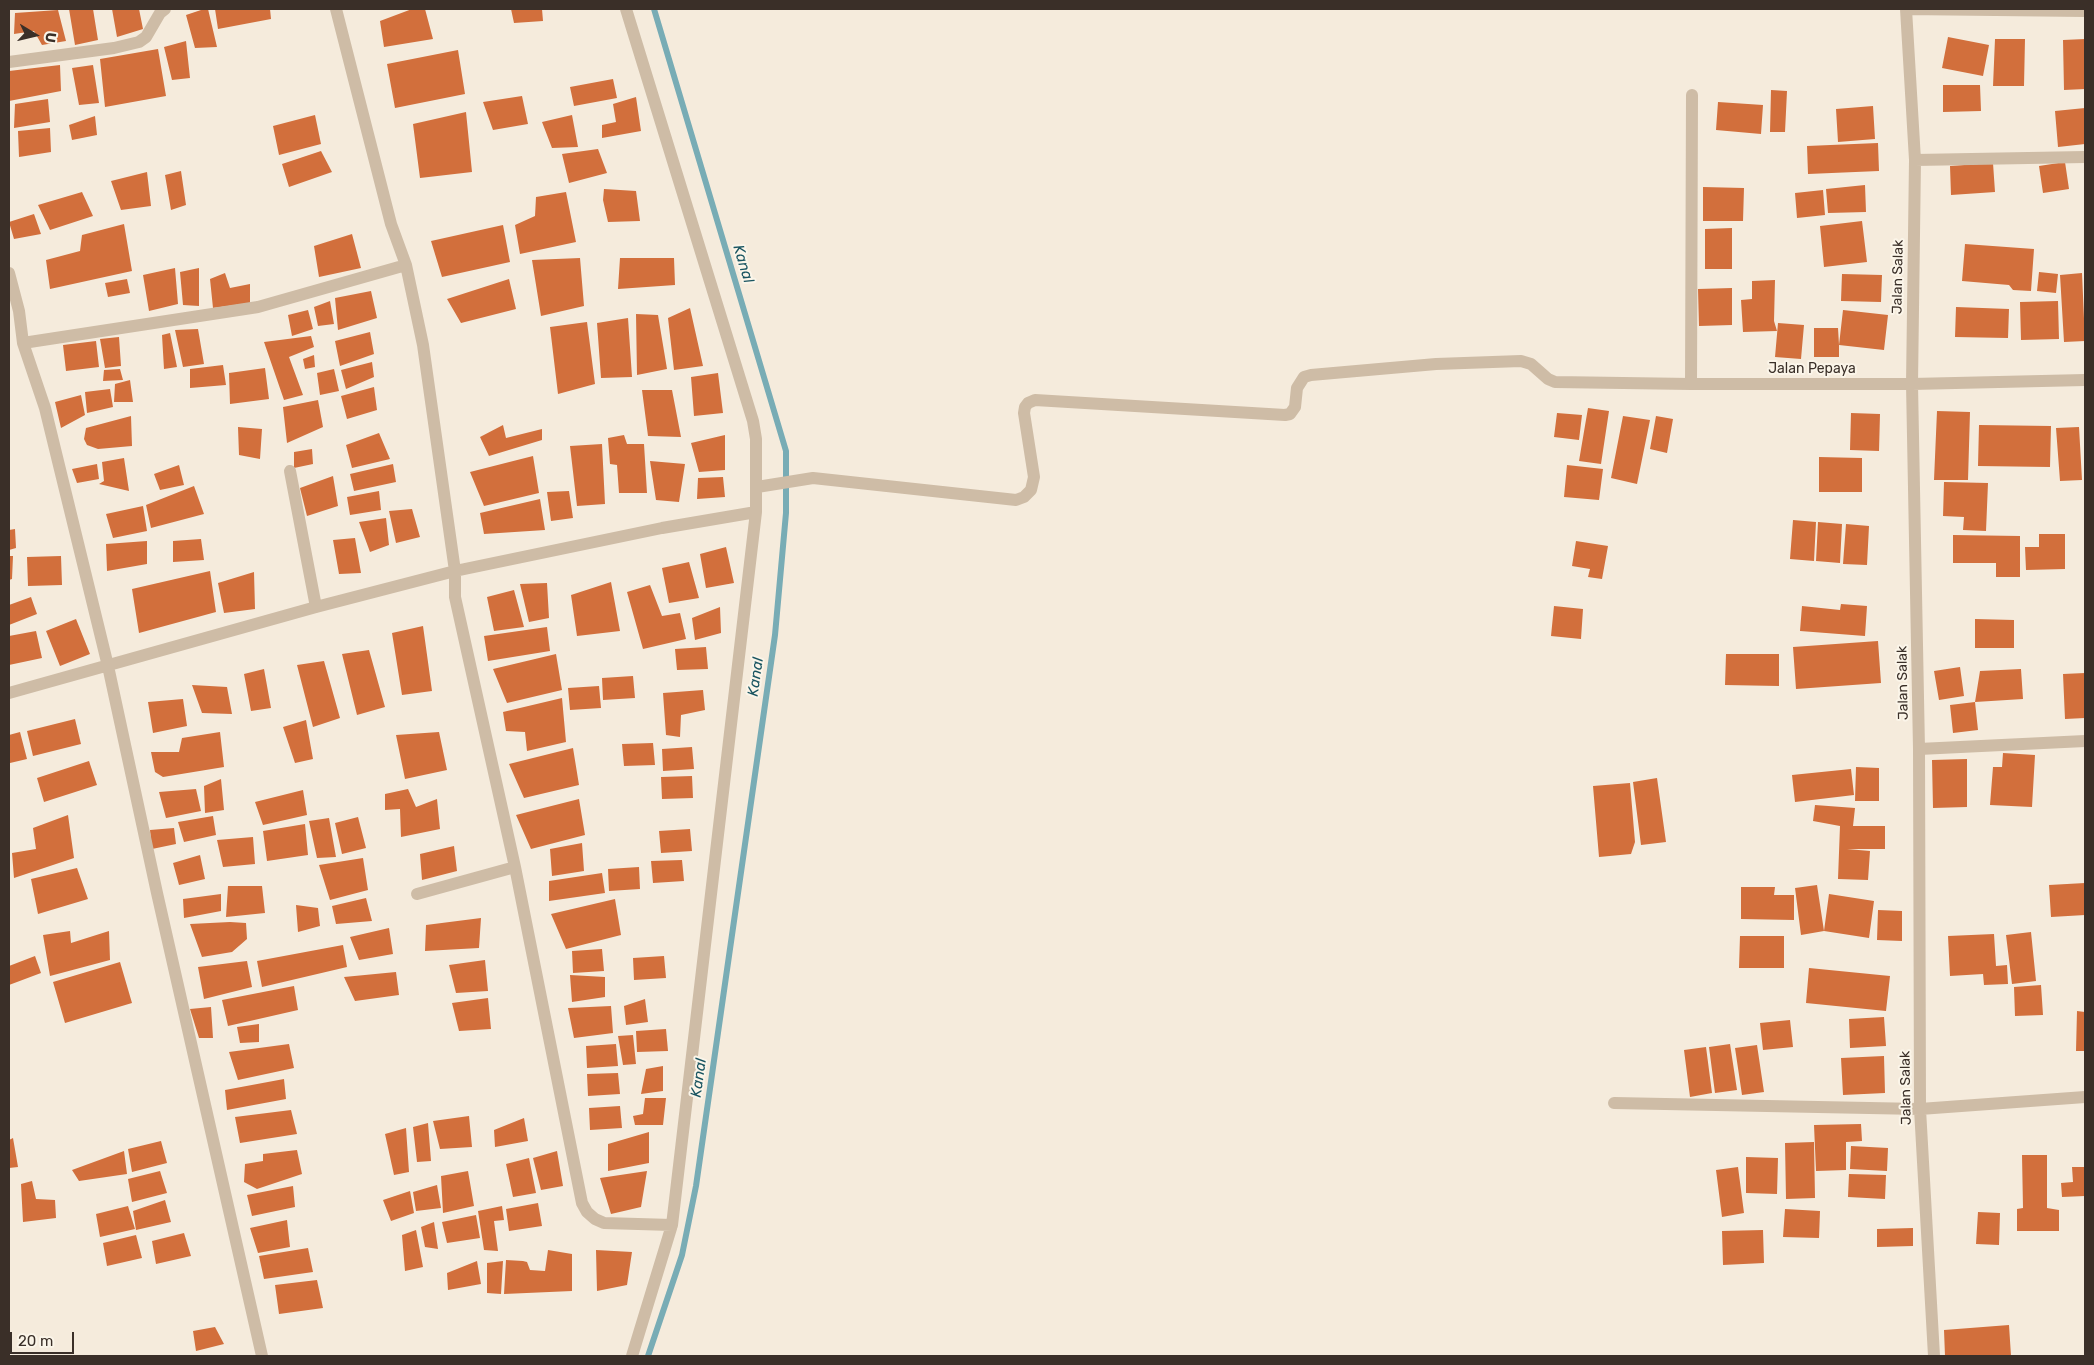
<!DOCTYPE html>
<html>
<head>
<meta charset="utf-8">
<style>
  body { margin:0 }
  #map { position:relative; width:2094px; height:1365px; overflow:hidden; background:#f5ebdc; font-family:Rubik,sans-serif }
  canvas { display:block }
  .frame { position:absolute; inset:0; border:10px solid #3a2f28; pointer-events:none }
  .north { position:absolute; left:10px; top:10px; width:50px; height:50px; -webkit-text-stroke:4px #fbf5e9; paint-order:stroke; rotate:99deg; font-size:14px; font-weight:700; line-height:20px; text-align:center; color:#3a2f28 }
  .north::after { content:''; display:block; margin:auto; width:18px; height:22px; background:#3a2f28; clip-path:polygon(50% 0,100% 100%,50% 72%,0 100%) }
  .scale { position:absolute; left:10px; top:1332px; width:64px; height:22px; box-sizing:border-box; border:2px solid #3a2f28; border-top:0; padding-left:6px; font-size:15px; line-height:18px; white-space:nowrap; color:#3a2f28; -webkit-text-stroke:4px #fbf5e9; paint-order:stroke }
</style>
</head>
<body>
<div id="map">
<canvas width="2094" height="1365"></canvas>
<div class="frame"></div>
<div class="north">U</div>
<div class="scale">20 m</div>
</div>
<script>
const ctx = document.querySelector('canvas').getContext('2d');
ctx.lineJoin = 'round';
const poly = rows => new Path2D(rows.map(r => 'M' + r).join(''));
function trace(path, color, width, dash) { ctx.strokeStyle = color; ctx.lineWidth = width; ctx.lineCap = dash ? 'butt' : 'round'; ctx.setLineDash(dash || []); ctx.stroke(path); }
function paint(path, color) { ctx.fillStyle = color; ctx.fill(path, 'evenodd'); }
function drawText(font, color, halo, rows, align = 'center') {
  ctx.font = font + ' Rubik,sans-serif'; ctx.lineWidth = 4; ctx.setLineDash([]); ctx.textBaseline = 'middle'; ctx.strokeStyle = halo; ctx.fillStyle = color; for (const [text, x, y, turn = 0] of rows) {
    ctx.save(); ctx.translate(x, y); ctx.rotate((+turn || 0) * Math.PI / 180); ctx.textAlign = isNaN(turn) ? turn : align; if (halo) ctx.strokeText(text, 0, 0); ctx.fillText(text, 0, 0); ctx.restore();
  }
}
trace(poly([
  [648,1356,682,1255,696,1186,775,635,786,513,786,451,654,9]
]), '#78acb5', 6);
paint(poly([
  [69,9,93,9,98,40,75,45],
  [112,9,139,9,143,29,117,37],
  [204,9,208,9,217,47,195,48,186,15],
  [215,9,270,9,271,19,218,29],
  [412,9,425,9,433,39,384,47,380,21],
  [511,9,542,9,543,21,514,23],
  [58,10,66,41,42,45,34,31,14,34,15,13],
  [1948,37,1989,45,1983,76,1942,68],
  [1995,39,2025,39,2024,86,1993,86],
  [2085,39,2085,89,2064,90,2063,40],
  [186,41,190,78,172,80,164,47],
  [158,49,166,96,105,107,100,59],
  [458,50,465,94,395,108,387,64],
  [60,65,61,91,9,101,9,71],
  [93,65,99,103,79,105,72,68],
  [613,79,617,98,574,106,570,87],
  [1943,85,1980,85,1981,111,1943,112],
  [1771,90,1787,91,1785,132,1770,132],
  [522,96,528,124,493,130,483,102],
  [636,97,641,131,602,138,602,125,616,122,613,104],
  [48,99,50,122,14,128,15,104],
  [1718,102,1763,105,1761,134,1716,130],
  [1873,106,1875,139,1838,142,1836,109],
  [2085,108,2085,144,2058,147,2055,111],
  [466,112,472,172,420,178,413,124],
  [315,115,321,144,279,155,273,126],
  [572,115,578,147,552,148,542,122],
  [95,116,97,135,72,140,69,125],
  [50,128,51,152,19,157,18,131],
  [1878,143,1879,171,1808,174,1807,146],
  [598,149,607,173,569,183,562,154],
  [321,151,332,172,289,187,282,164],
  [2065,162,2069,189,2043,193,2039,166],
  [1993,163,1995,192,1951,195,1950,166],
  [181,171,186,205,171,210,165,175],
  [147,172,151,206,121,210,111,181],
  [1865,185,1866,212,1828,213,1826,189],
  [1703,187,1744,188,1743,221,1703,221],
  [604,189,636,191,640,221,608,222,603,200],
  [1823,190,1825,215,1797,218,1795,193],
  [82,192,93,216,50,230,38,205],
  [566,192,576,242,520,254,515,225,535,216,536,197],
  [34,214,41,234,14,239,9,222],
  [1862,221,1867,262,1824,267,1820,226],
  [124,224,132,271,50,289,46,260,80,251,82,235],
  [503,225,510,262,442,277,431,241],
  [1732,228,1732,269,1705,269,1705,229],
  [352,234,361,268,319,277,314,246],
  [1965,244,2034,249,2031,291,2013,290,2009,285,1962,281],
  [580,258,584,306,541,316,532,260],
  [620,258,674,258,675,285,618,289],
  [175,268,178,304,149,311,143,275],
  [199,268,199,306,183,305,180,272],
  [2039,272,2058,274,2056,293,2037,291],
  [225,273,230,288,250,284,250,303,213,308,210,279],
  [2082,273,2085,341,2064,342,2060,275],
  [1842,274,1882,275,1881,302,1841,301],
  [127,279,130,293,108,297,105,283],
  [509,279,516,309,461,323,447,299],
  [1775,280,1774,321,1777,331,1743,332,1741,300,1752,299,1752,281],
  [1732,288,1732,325,1699,326,1698,289],
  [371,291,377,318,338,330,335,298],
  [330,301,334,324,318,326,314,307],
  [2058,301,2059,339,2021,340,2020,302],
  [1956,307,2009,309,2008,338,1955,337],
  [690,308,703,366,674,370,668,318],
  [308,310,313,329,292,336,288,315],
  [1843,310,1888,315,1884,350,1839,345,1839,357,1814,357,1814,328,1838,328,1839,345],
  [636,314,658,315,667,369,637,375],
  [628,318,632,377,601,378,597,323],
  [587,322,595,384,558,394,550,327],
  [1778,323,1804,325,1801,359,1775,357],
  [198,329,204,364,183,367,175,330],
  [370,332,374,354,340,366,335,341],
  [170,333,177,367,164,369,162,335],
  [311,336,314,347,289,357,303,395,284,400,264,342],
  [119,337,121,366,105,368,100,339],
  [96,341,99,367,66,371,63,345],
  [314,355,315,367,305,369,303,359],
  [372,362,374,377,346,389,341,370],
  [223,365,226,385,190,388,190,369],
  [265,368,269,399,230,404,229,373],
  [120,369,123,380,103,381,104,370],
  [334,369,339,391,320,395,317,373],
  [718,373,723,413,694,416,691,377],
  [130,380,133,402,114,402,115,384],
  [374,387,377,410,347,419,341,396],
  [110,389,113,407,87,413,85,392],
  [642,390,672,390,681,437,648,436],
  [81,395,85,415,61,428,55,402],
  [318,400,323,427,287,443,283,407],
  [1588,408,1609,411,1601,464,1579,461],
  [1937,411,1970,412,1968,480,1934,480],
  [1557,413,1582,415,1579,440,1554,437],
  [1851,413,1880,414,1879,451,1850,450],
  [131,416,132,446,98,449,87,445,84,439,86,428],
  [1623,416,1650,420,1637,484,1611,478],
  [1656,416,1673,419,1667,453,1650,449],
  [503,425,506,438,542,429,542,440,489,456,480,437],
  [1979,425,2051,426,2050,467,1978,466],
  [238,427,262,429,260,459,239,455],
  [2079,427,2082,480,2060,481,2056,428],
  [379,433,390,459,352,468,346,445],
  [624,435,627,444,644,444,647,493,619,493,617,465,610,464,608,438],
  [725,435,725,470,699,472,691,443],
  [602,444,605,504,577,506,570,446],
  [312,449,313,464,294,468,294,452],
  [533,456,539,493,484,506,470,472],
  [1819,457,1862,458,1862,492,1819,492],
  [124,458,129,491,99,484,104,481,102,462],
  [650,461,685,464,679,502,656,500],
  [97,464,99,479,77,483,72,469],
  [393,464,396,482,354,491,350,474],
  [179,465,184,485,160,490,154,474],
  [1567,465,1603,469,1599,500,1564,497],
  [333,476,338,506,307,516,300,488],
  [723,477,725,497,697,499,698,478],
  [1944,482,1988,483,1986,531,1963,530,1964,517,1943,516],
  [194,486,204,514,151,528,146,505],
  [379,491,381,510,350,515,347,497],
  [569,491,573,518,551,521,547,492],
  [540,499,545,530,484,534,480,513],
  [143,506,147,531,113,538,106,514],
  [412,509,420,537,396,543,389,511],
  [386,518,389,545,370,552,359,522],
  [1793,520,1816,522,1814,561,1790,559],
  [1818,522,1842,524,1840,563,1816,561],
  [1846,524,1869,526,1867,565,1843,564],
  [15,529,16,548,9,550,9,530],
  [2039,534,2065,534,2065,569,2026,570,2025,547,2039,547],
  [1953,535,2020,536,2020,577,1996,577,1996,563,1953,563],
  [355,538,361,573,339,574,333,540],
  [201,539,204,560,173,562,173,541],
  [147,541,147,564,107,571,106,544],
  [1576,541,1608,546,1602,579,1588,577,1590,569,1572,566],
  [726,547,734,583,706,588,700,554],
  [9,556,13,556,12,579,9,580],
  [61,556,62,585,28,586,27,557],
  [689,562,699,598,669,603,662,568],
  [210,571,216,612,139,633,132,589],
  [254,572,255,609,224,613,218,583],
  [611,582,620,631,577,636,571,595],
  [547,583,549,618,529,622,520,584],
  [650,585,662,616,680,613,686,639,643,649,627,592],
  [514,590,524,627,494,631,487,597],
  [31,597,37,614,9,625,9,605],
  [1841,604,1867,606,1865,636,1800,631,1802,606,1840,610],
  [1554,606,1583,609,1581,639,1551,636],
  [720,607,721,633,695,640,692,618],
  [76,619,90,654,60,666,46,631],
  [1975,619,2014,620,2014,648,1975,648],
  [423,626,432,691,402,695,392,633],
  [547,627,550,651,488,661,484,636],
  [36,631,42,658,9,665,9,636],
  [1878,641,1881,683,1796,689,1793,647],
  [706,647,708,669,677,670,675,649],
  [369,650,385,707,357,715,342,654],
  [556,654,562,690,507,703,493,669],
  [1726,654,1779,654,1779,686,1725,685],
  [324,661,340,718,313,727,297,665],
  [1960,667,1964,696,1939,700,1934,671],
  [264,669,271,708,251,711,244,674],
  [2021,669,2023,699,1975,702,1980,671],
  [2085,673,2085,718,2065,719,2063,674],
  [633,676,635,698,603,700,602,678],
  [192,685,227,687,232,714,202,713],
  [599,686,601,708,570,710,568,688],
  [703,690,705,710,681,715,680,737,666,735,663,693],
  [562,698,566,742,527,751,525,732,506,731,503,712],
  [183,699,187,726,153,733,148,702],
  [1975,702,1978,730,1953,733,1950,705],
  [75,719,81,744,33,756,27,731],
  [306,720,313,759,295,763,283,727],
  [20,732,27,759,10,763,9,735],
  [220,732,224,767,163,777,155,772,151,752,179,752,182,738],
  [439,732,447,770,405,779,396,735],
  [653,743,655,765,624,766,622,744],
  [692,747,694,769,663,771,662,749],
  [573,748,579,785,524,798,509,764],
  [2003,753,2035,755,2032,807,1990,805,1993,767,2002,767],
  [1967,759,1967,807,1933,808,1932,760],
  [89,761,97,785,44,802,37,778],
  [1856,767,1879,768,1879,801,1855,801],
  [1851,769,1854,795,1795,802,1792,775],
  [692,776,693,798,662,799,661,777],
  [1657,778,1666,842,1641,845,1633,782],
  [221,779,224,810,205,813,204,786],
  [1630,783,1635,842,1631,854,1599,857,1593,786],
  [196,789,201,811,166,818,159,792],
  [408,789,416,807,437,799,440,829,401,837,400,809,385,810,385,794],
  [303,790,307,815,263,825,255,802],
  [579,799,585,835,531,849,516,815],
  [1815,805,1855,808,1853,826,1885,826,1885,849,1847,849,1870,851,1868,880,1838,879,1840,826,1813,821],
  [68,815,74,858,14,878,12,853,36,849,33,828],
  [213,816,216,835,184,842,178,822],
  [358,817,366,848,342,854,335,823],
  [329,818,336,857,317,858,309,821],
  [305,824,308,855,267,861,263,831],
  [174,828,176,844,152,849,150,830],
  [690,829,692,851,661,853,659,831],
  [253,837,255,864,223,867,217,840],
  [582,843,584,871,552,876,550,849],
  [454,846,457,871,422,880,420,854],
  [200,855,205,879,179,885,173,863],
  [363,858,368,890,330,900,319,865],
  [682,860,684,881,653,883,651,861],
  [639,867,640,889,609,891,608,869],
  [77,868,88,899,38,914,31,879],
  [602,873,605,893,549,901,549,881],
  [2085,883,2085,915,2051,917,2049,885],
  [1817,885,1824,931,1801,935,1795,888],
  [228,886,262,886,265,913,226,917],
  [1741,887,1775,887,1774,895,1794,895,1794,920,1741,919],
  [221,894,221,911,184,918,183,899],
  [1829,894,1874,901,1869,938,1824,931],
  [366,898,372,921,336,924,332,906],
  [615,899,621,935,566,949,551,914],
  [296,905,318,908,320,926,298,932],
  [1878,910,1902,911,1902,941,1877,940],
  [481,918,479,948,425,951,426,925],
  [230,922,246,923,247,939,232,952,202,957,190,924],
  [389,928,393,954,359,960,350,937],
  [70,931,71,943,109,931,110,960,50,976,43,935],
  [2031,932,2036,981,2012,984,2006,935],
  [1994,934,1996,966,2007,965,2008,984,1984,985,1983,974,1950,976,1948,936],
  [1740,936,1784,936,1784,968,1739,968],
  [343,945,347,967,262,987,257,961],
  [602,949,604,971,573,973,572,951],
  [35,956,41,973,9,985,9,966],
  [664,956,666,978,634,980,633,958],
  [485,960,488,991,456,993,449,965],
  [247,961,252,987,204,999,198,967],
  [120,962,132,1003,65,1023,53,982],
  [1809,968,1890,976,1886,1011,1806,1003],
  [396,972,399,995,355,1001,344,977],
  [570,975,605,977,605,997,572,1002],
  [2041,985,2043,1015,2015,1016,2014,987],
  [294,986,298,1010,228,1026,222,1000],
  [488,998,491,1029,459,1031,452,1003],
  [645,999,648,1022,626,1025,624,1006],
  [611,1006,613,1033,574,1038,568,1008],
  [211,1007,213,1038,199,1038,190,1009],
  [2077,1011,2085,1012,2085,1051,2076,1051],
  [1884,1017,1886,1046,1850,1048,1849,1019],
  [1790,1020,1793,1047,1763,1050,1760,1023],
  [259,1024,259,1042,240,1043,237,1027],
  [666,1029,668,1051,637,1052,636,1031],
  [633,1035,636,1064,623,1065,618,1036],
  [289,1044,294,1068,238,1080,229,1052],
  [616,1044,618,1066,587,1068,586,1046],
  [1730,1044,1737,1090,1715,1093,1709,1047],
  [1757,1045,1764,1092,1742,1095,1735,1048],
  [1706,1047,1712,1093,1690,1097,1684,1050],
  [1884,1056,1885,1093,1843,1095,1841,1058],
  [663,1066,663,1091,641,1094,646,1069],
  [618,1073,620,1094,588,1096,587,1074],
  [284,1079,286,1099,227,1110,225,1090],
  [645,1098,666,1098,663,1125,635,1125,633,1116,643,1114],
  [620,1106,622,1128,590,1130,589,1108],
  [291,1110,297,1134,240,1143,235,1117],
  [469,1116,472,1147,440,1149,433,1121],
  [524,1118,528,1141,495,1147,494,1130],
  [428,1123,431,1161,417,1162,413,1127],
  [1861,1124,1862,1141,1846,1142,1846,1170,1816,1171,1814,1125],
  [406,1128,409,1172,394,1175,385,1134],
  [649,1132,649,1163,608,1171,608,1144],
  [13,1138,18,1167,9,1168,9,1140],
  [161,1141,167,1163,132,1172,128,1149],
  [1814,1142,1815,1198,1786,1199,1785,1143],
  [1851,1146,1888,1148,1887,1171,1850,1169],
  [297,1150,302,1174,257,1189,244,1182,245,1164,263,1161,263,1154],
  [124,1151,127,1174,79,1181,72,1170],
  [557,1151,563,1186,541,1190,533,1158],
  [2022,1155,2047,1155,2047,1208,2059,1210,2059,1231,2017,1231,2017,1209,2023,1208],
  [1746,1157,1778,1158,1777,1194,1746,1193],
  [529,1158,536,1193,513,1197,506,1164],
  [1738,1167,1744,1213,1722,1217,1716,1170],
  [2072,1167,2085,1167,2085,1196,2062,1197,2061,1183,2073,1182],
  [160,1171,167,1193,132,1202,128,1179],
  [468,1171,474,1206,443,1213,441,1176],
  [647,1171,641,1207,611,1214,600,1178],
  [1849,1174,1886,1175,1885,1199,1848,1197],
  [32,1181,36,1199,55,1200,56,1218,23,1222,21,1184],
  [437,1185,441,1208,416,1211,413,1192],
  [293,1186,295,1207,252,1216,247,1195],
  [410,1191,414,1213,391,1221,383,1200],
  [165,1200,171,1222,136,1230,133,1211],
  [538,1203,542,1226,509,1231,506,1209],
  [128,1206,135,1229,100,1237,96,1214],
  [502,1206,504,1220,494,1221,498,1251,484,1250,478,1211],
  [1785,1209,1820,1211,1819,1238,1783,1237],
  [1978,1212,2000,1213,1999,1245,1976,1244],
  [476,1215,480,1238,447,1243,442,1222],
  [287,1220,290,1247,258,1253,250,1228],
  [434,1222,438,1249,425,1247,421,1227],
  [1913,1228,1913,1246,1877,1247,1877,1229],
  [416,1230,423,1267,405,1271,402,1235],
  [1763,1230,1764,1263,1723,1265,1722,1231],
  [184,1233,191,1256,156,1264,152,1241],
  [136,1235,142,1258,107,1266,103,1243],
  [308,1248,313,1272,264,1279,259,1256],
  [548,1250,572,1254,572,1291,504,1294,506,1260,523,1261,527,1262,530,1270,545,1271],
  [596,1250,632,1252,627,1285,597,1291],
  [477,1261,481,1284,448,1290,447,1273],
  [503,1261,501,1294,487,1293,487,1263],
  [317,1280,323,1308,279,1314,275,1285],
  [2009,1325,2011,1356,1945,1356,1944,1330],
  [215,1327,224,1344,196,1351,193,1331]
]), '#d26f3c');
trace(poly([
  [336,9,391,224,406,265,423,345,455,571,455,597,515,867,582,1203,587,1212,595,1219,604,1223,672,1225],
  [626,9,753,421,756,439,756,512],
  [1906,9,1915,160,1912,384,1919,749,1920,1109,1934,1356],
  [1906,9,2085,11],
  [9,62,114,48,139,42,146,37,160,13,165,9],
  [1915,160,2085,157],
  [9,273,19,311,23,343,45,408,108,666,157,893,262,1356],
  [23,343,258,307,406,265],
  [1691,384,1692,95],
  [290,471,316,607],
  [757,487,813,478,1016,500,1024,497,1031,490,1034,477,1024,413,1025,407,1028,403,1035,400,1285,415,1290,414,1295,407,1297,388,1304,377,1311,375,1436,364,1521,361,1531,364,1548,379,1555,382,1691,384,1912,384,2085,380],
  [9,693,316,607,455,571,662,528,756,512,672,1225,632,1356],
  [1919,749,2085,741],
  [417,894,515,867],
  [1614,1103,1920,1109,2085,1097]
]), '#cebca6', 12);
drawText('14px', '#3a2f28', '#fbf5e9', [
  ["Jalan Salak",1898,277,-89],
  ["Jalan Pepaya",1812,369],
  ["Jalan Salak",1903,683,-91],
  ["Jalan Salak",1906,1088,-91]
]);
drawText('italic 15px', '#195460', '#fbf5e9', [
  ["Kanal",743,264,73],
  ["Kanal",756,677,-82],
  ["Kanal",699,1078,-82]
]);
</script>
</body>
</html>
